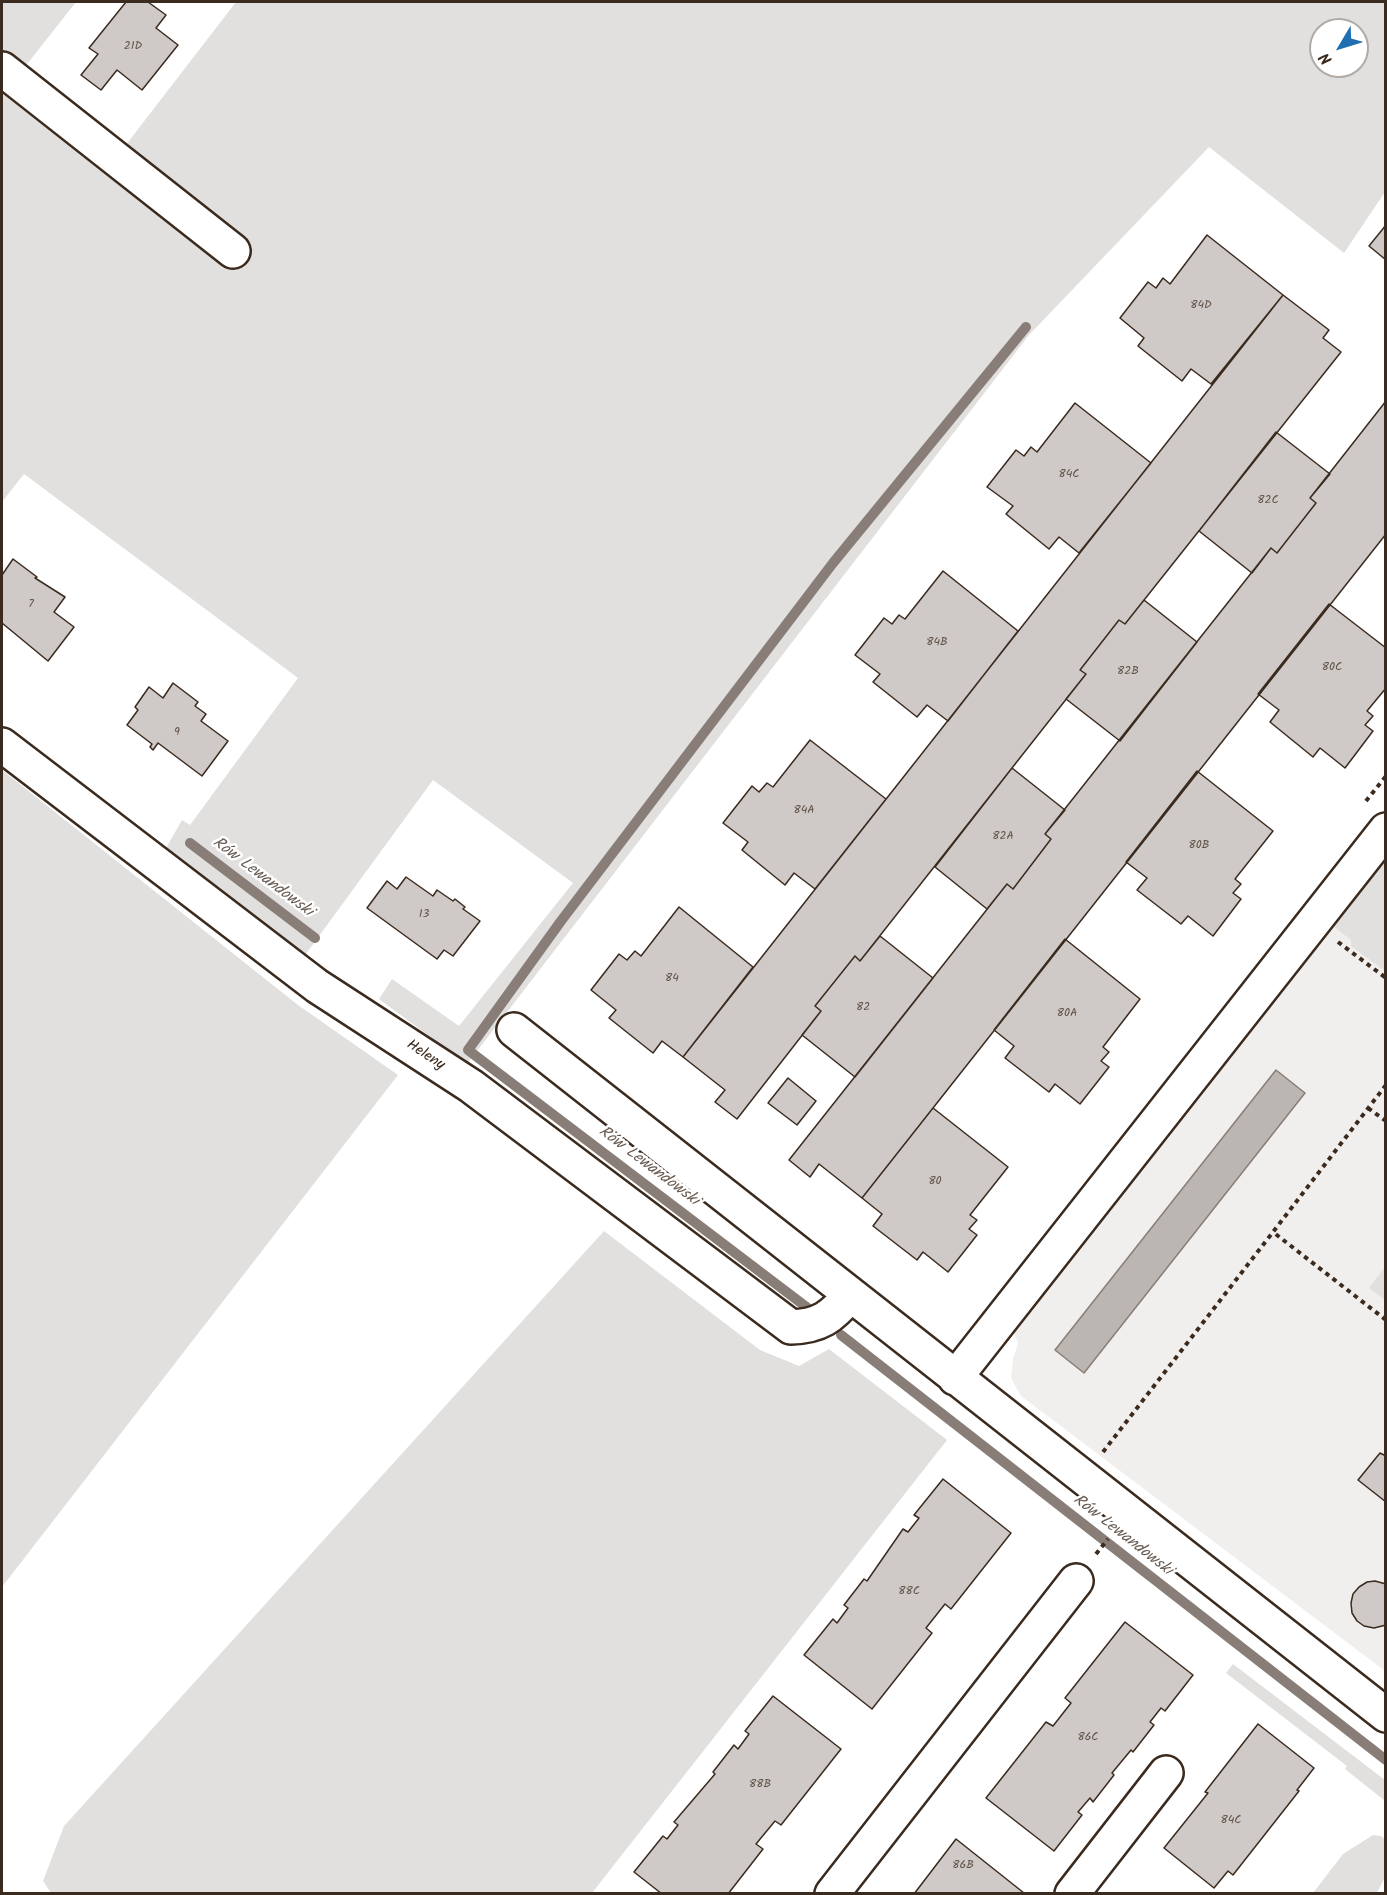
<!DOCTYPE html>
<html>
<head>
<meta charset="utf-8">
<style>
	body { margin:0 }
	#map { position:relative; width:1387px; height:1895px; overflow:hidden; background:#fff; font-family:Kalam,sans-serif }
	canvas { display:block }
	.frame { position:absolute; inset:0; border:3px solid #3b2a1e; pointer-events:none }
	.north { position:absolute; left:1309px; top:18px; width:60px; height:60px; box-sizing:border-box; background:#fff; border:2px solid #b1aaa5; border-radius:50%; rotate:232deg; font-size:16px; font-weight:700; line-height:24px; text-align:center; color:#3b2a1e }
	.north::after { content:''; display:block; margin:auto; width:21px; height:27px; background:#1f6fb2; clip-path:polygon(50% 0,100% 100%,50% 72%,0 100%) }
</style>
</head>
<body>
<div id="map">
<canvas width="1387" height="1895"></canvas>
<div class="frame"></div>
<div class="north">N</div>
</div>
<script>
const c = document.querySelector('canvas').getContext('2d');
c.lineJoin = 'round';
function fill(path, color) {
  c.fillStyle = color;
  c.fill(path, 'evenodd');
}
function strokePath(path, color, width, dash) {
  c.strokeStyle = color;
  c.lineWidth = width;
  c.lineCap = dash ? 'butt' : 'round';
  c.setLineDash(dash || []);
  c.stroke(path);
}
function write(font, color, halo, rows, align = 'center') {
  c.font = font + ' Kalam,sans-serif';
  c.lineWidth = 5;
  c.setLineDash([]);
  c.textBaseline = 'middle';
  c.strokeStyle = halo;
  c.fillStyle = color;
  for (const [text, x, y, turn = 0] of rows) {
    c.save();
    c.translate(x, y);
    c.rotate((+turn || 0) * Math.PI / 180);
    c.textAlign = isNaN(turn) ? turn : align;
    if (halo) c.strokeText(text, 0, 0);
    c.fillText(text, 0, 0);
    c.restore();
  }
}
fill(new Path2D(`
	M1385 856V1671L1021 1396 1011 1378 1013 1359 1018 1343 1013 1330Z`), '#f1efee');
fill(new Path2D(`
	M2 2H76L24 68 2 50Z
	M236 2H1385V192L1344 253 1209 147 1029 335 467 1064 379 999 392 979 459 1026 573 883 433 780 303 958 167 854 166 848 182 820 190 825 298 678 24 474 2 502V89L230 268 250 245 125 146ZM1321 30H1357V66H1321Z
	M2 770 298 1005 398 1075 2 1587Z
	M1385 856V971L1351 946V940L1332 925Z
	M604 1231 760 1350 799 1366 829 1349 947 1440 592 1893H51L43 1881 64 1826Z
	M1385 1267V1300L1369 1288Z
	M1233 1664 1385 1780V1801L1345 1769 1347 1766 1226 1673Z
	M1373 1835 1381 1836 1385 1839V1877L1377 1893H1313L1343 1854Z`), '#e2e0de');
const water = new Path2D(`
	M1276 1070 1305 1093 1084 1373 1055 1350Z`);
fill(water, '#bcb6b3');
strokePath(water, '#887e77', 1.5);
strokePath(new Path2D(`
	M190 843 315 938
	M809 1309 468 1050 561 921 833 563 1026 327
	M841 1335 1386 1760`), '#887e77', 10);
const building = new Path2D(`
	M126 2H148L166 15 156 28 178 45 142 90 117 70 101 90 81 75 98 54 89 48Z
	M1386 225V260L1369 246Z
	M1207 235 1283 295 1211 384 1191 369 1182 381 1138 346 1144 338 1120 318 1148 282 1156 288 1163 278 1170 284Z
	M1283 295 1329 330 1323 338 1341 352 1125 624 1119 620 1080 670 1086 674 860 961 855 956 815 1006 821 1011 737 1119 715 1102 725 1090 683 1057Z
	M1386 401V534L862 1198 819 1164 810 1177 789 1160 1007 884 1013 889 1051 839 1045 834 1271 548 1277 553 1316 503 1310 498Z
	M1075 403 1151 463 1079 553 1059 537 1049 549 1006 514 1013 506 987 487 1016 450 1024 456 1031 447 1037 452Z
	M1276 432 1330 474 1310 498 1316 503 1277 553 1271 548 1252 573 1199 531Z
	M13 559 37 577 35 578 65 597 54 612 74 627 48 661 2 623V575Z
	M943 571 1018 631 948 721 927 705 917 717 873 682 880 674 855 655 884 618 892 624 899 615 905 619Z
	M1144 600 1197 642 1120 741 1066 699 1086 674 1080 670 1119 620 1125 624Z
	M1329 604 1386 648V688L1367 711 1373 716 1365 725 1373 731 1345 768 1320 748 1313 757 1270 722 1279 710 1258 694Z
	M173 683 198 702 195 706 206 714 201 721 228 741 202 776 158 743 153 750 150 747 152 744 127 725 138 710 135 707 149 687 163 698Z
	M810 740 886 799 815 889 794 873 785 885 742 850 748 842 723 823 752 786 759 792 767 783 773 787Z
	M1012 768 1065 810 1045 834 1051 839 1013 889 1007 884 987 909 935 867Z
	M1197 771 1273 831 1235 879 1241 884 1233 893 1241 899 1213 936 1188 916 1181 924 1137 890 1147 878 1126 862Z
	M406 877 433 896 437 890 453 901 455 899 465 907 463 909 480 921 453 956 444 950 437 959 367 908 387 881 397 889Z
	M679 907 753 967 683 1057 662 1041 653 1053 609 1018 616 1010 591 990 619 954 627 960 635 951 641 956Z
	M880 936 933 978 855 1077 802 1035 821 1011 815 1006 855 956 860 961Z
	M1065 939 1140 999 1103 1047 1109 1052 1101 1061 1109 1067 1080 1104 1055 1084 1049 1092 1005 1058 1014 1046 994 1030Z
	M788 1078 816 1101 797 1125 768 1103Z
	M933 1108 1008 1167 970 1215 977 1220 969 1229 977 1235 948 1272 923 1252 917 1260 873 1226 882 1214 862 1198Z
	M1380 1453 1386 1456V1502L1358 1480Z
	M943 1479 1011 1533 951 1609 945 1604 926 1628 932 1633 872 1709 804 1655 833 1619 837 1623 848 1608 844 1605 864 1579 867 1581 903 1529 908 1532 919 1518 914 1515Z
	M1375 1581 1386 1584V1625L1374 1628 1364 1626 1357 1621 1352 1613 1351 1603 1353 1594 1359 1587 1367 1582Z
	M1125 1622 1193 1675 1165 1711 1161 1708 1150 1722 1154 1725 1133 1752 1131 1750 1112 1773 1114 1775 1093 1802 1090 1798 1078 1812 1082 1815 1054 1851 986 1798 1046 1722 1053 1726 1071 1703 1065 1698Z
	M773 1696 841 1749 781 1825 775 1821 756 1844 763 1849 728 1894H662L634 1872 663 1836 667 1839 678 1825 674 1822 715 1774 713 1772 734 1745 738 1749 749 1734 745 1731Z
	M1258 1724 1314 1768 1297 1790 1299 1791 1233 1875 1228 1871 1214 1888 1164 1848 1208 1793 1205 1792Z
	M956 1839 1024 1893V1894H914Z`);
fill(building, '#cfcac7');
strokePath(building, '#3b2a1e', 1.5);
const minor = new Path2D(`
	M2 69 233 251
	M2 745 317 986 471 1086 791 1327C820 1326 832 1317 850 1295
	M514 1030 1386 1715
	M955 1378 1386 830
	M832 1894 1076 1581
	M1072 1894 1166 1773`);
strokePath(minor, '#3b2a1e', 38);
strokePath(new Path2D(`
	M1366 801 1386 776
	M1338 942 1386 978
	M1386 1085 1273 1232 1386 1320
	M1368 1108 1386 1121
	M1103 1452 1273 1232
	M1096 1554 1108 1539`), '#3b2a1e', 4, [4.5, 4.5]);
strokePath(minor, '#fff', 33);
write('12px', '#605248', null, [
	["21D",133,47],
	["84D",1201,306],
	["84C",1069,475],
	["82C",1268,501],
	["7",31,605],
	["84B",937,643],
	["80C",1332,668],
	["82B",1128,672],
	["9",177,733],
	["84A",804,811],
	["82A",1003,837],
	["80B",1199,846],
	["13",424,915],
	["84",672,979],
	["82",863,1008],
	["80A",1067,1014],
	["80",935,1182],
	["88C",909,1592],
	["86C",1088,1738],
	["88B",760,1785],
	["84C",1231,1821],
	["86B",963,1866]
]);
write('15px', '#3b2a1e', '#fff', [
	["Heleny",425,1056,33]
]);
write('italic 16px', '#685b52', '#fff', [
	["Rów Lewandowski",262,878,37],
	["Rów Lewandowski",648,1167,37],
	["Rów Lewandowski",1122,1536,38]
]);
</script>
</body>
</html>
